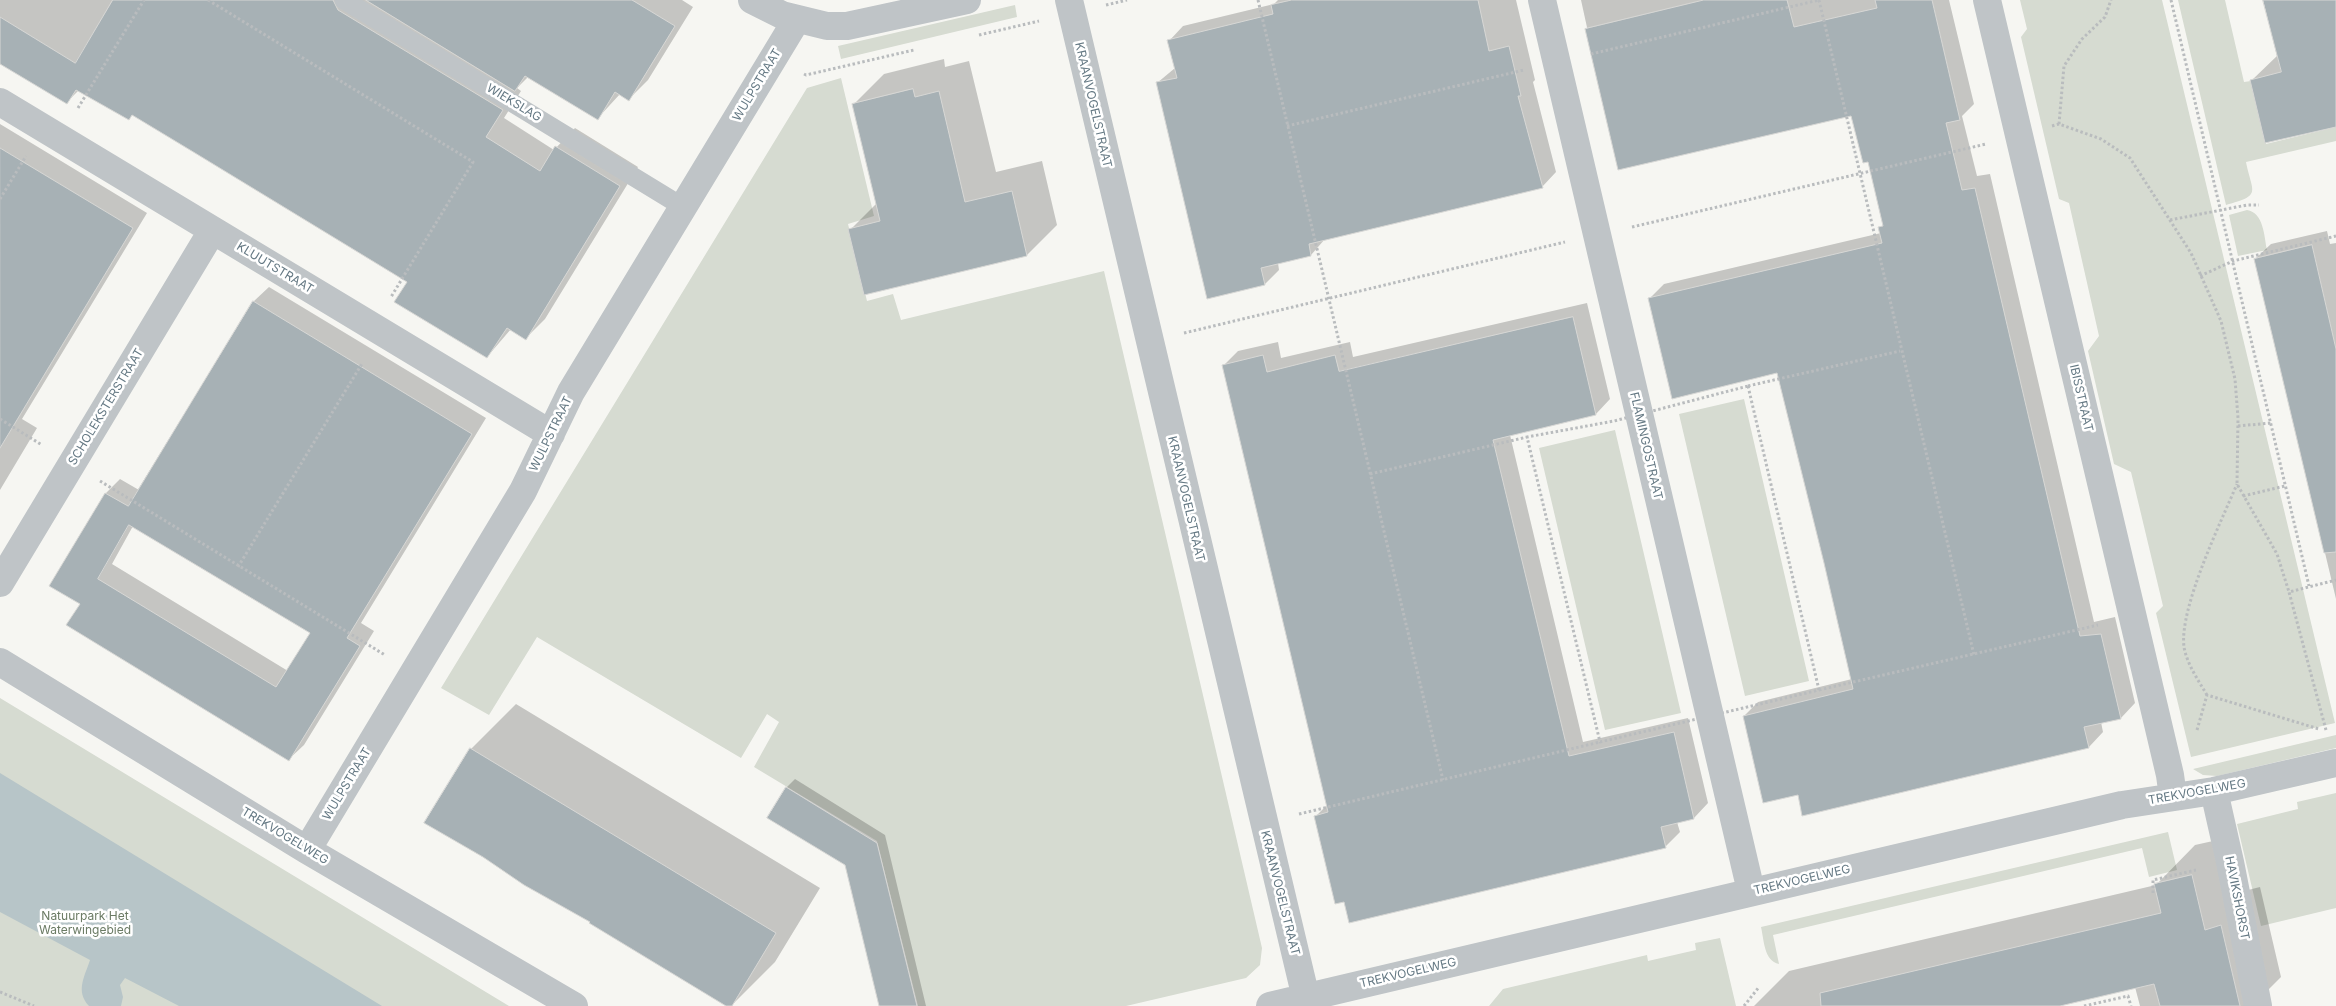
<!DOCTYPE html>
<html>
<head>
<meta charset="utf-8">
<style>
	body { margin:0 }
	canvas { display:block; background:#f6f6f2 }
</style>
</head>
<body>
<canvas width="2336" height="1006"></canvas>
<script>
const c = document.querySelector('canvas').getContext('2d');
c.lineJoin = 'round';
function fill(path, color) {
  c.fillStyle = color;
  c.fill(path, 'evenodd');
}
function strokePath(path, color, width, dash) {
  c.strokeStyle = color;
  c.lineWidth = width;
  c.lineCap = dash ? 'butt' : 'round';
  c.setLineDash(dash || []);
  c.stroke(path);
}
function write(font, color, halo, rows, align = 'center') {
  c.font = font + ' Inter,sans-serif';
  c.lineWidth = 5;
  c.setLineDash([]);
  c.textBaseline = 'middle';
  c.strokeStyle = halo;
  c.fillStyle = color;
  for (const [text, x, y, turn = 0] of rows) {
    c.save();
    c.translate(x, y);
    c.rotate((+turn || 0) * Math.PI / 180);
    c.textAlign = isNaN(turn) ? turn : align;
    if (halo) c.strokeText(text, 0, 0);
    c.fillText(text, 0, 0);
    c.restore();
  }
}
fill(new Path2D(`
	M2020 0H2162L2335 723 2191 757 2156 613 2163 606 2131 472 2114 464 2088 351 2099 336 2069 203 2059 199 2021 37 2027 29Z
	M2178 0H2225L2244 82 2251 81 2266 144 2336 127V141L2246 162C2252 193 2263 195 2226 205Z
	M1015 5 1017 17 841 59 838 46Z
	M841 78 874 216 848 224 867 301 893 294 901 320 1104 271 1262 948 1260 965 1246 978 1126 1006H918L877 841 754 767 779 722 767 714 741 758 537 637 489 715 441 688 807 88Z
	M2247 210C2264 213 2264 236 2267 250L2238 256 2229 215Z
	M1744 399 1809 681 1745 696 1679 414Z
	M1615 430 1681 713 1605 730 1539 448Z
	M0 698 509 1006H0Z
	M2336 735V748L2217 776 2203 775 2193 769Z
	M2336 793V908L2261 926 2237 824 2298 809 2297 802Z
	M2168 832 2177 870 2149 877 2142 848 1773 935 1779 964C1764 961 1764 940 1761 927Z
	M1720 938 1736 1006H1489L1503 989 1647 955 1648 961 1696 950 1695 943Z`), '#d6dbd1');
fill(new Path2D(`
	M0 773 382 1006H179L125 978 120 985 123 997 121 1006H89C75 991 85 976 90 960L0 912Z`), '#b7c5c8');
fill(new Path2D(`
	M0 0H682L693 7 648 80 629 99 620 94 598 118 529 76 517 88 521 91 504 118 554 150 575 128 638 167 545 319 526 338 511 329 487 357 408 281 132 114 79 90 67 102 0 62Z
	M1278 0H1516L1535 80 1533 82 1556 172 1542 187 1325 239 1311 255 1278 263 1279 270 1265 284 1157 83 1175 68 1169 41 1183 26 1274 4Z
	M1581 0H1949L1974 104 1962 116 1977 176 1990 174 2094 622 2115 617 2135 703 2121 718 2101 722 2103 732 2089 747 1799 794 1744 716 1758 702 1852 679 1778 372 1649 299 1664 284 1881 233 1880 228 1884 224 1869 160 1852 114 1618 169Z
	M2265 0H2336V125L2252 80 2278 55Z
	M944 59 945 67 969 61 996 172 1042 161 1057 225 1027 255 865 294 850 230 877 203 854 104 884 74Z
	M0 124 147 213 22 419 37 428 0 490Z
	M2327 231 2330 244 2336 243V599L2255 259 2271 244Z
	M269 287 486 418 361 623 374 631 304 745 289 759 81 604 51 585 106 493 120 479 139 490 254 301ZM133 526 312 633 288 671 112 564Z
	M1587 303 1610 399 1596 414 1510 435 1583 742 1688 718 1708 803 1694 818 1677 822 1680 832 1665 847 1344 900 1316 816 1327 805 1223 366 1238 351 1278 342 1281 358 1350 342 1353 357Z
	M516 704 820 888 775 962 731 1006 426 823 471 749Z
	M795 779 885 835 926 1006H880L846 864 769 818 787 787Z
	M2231 837 2244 891 2260 887 2281 977 2255 1003 2256 1006H2140L2135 987 2054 1006H1754L1789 971 2156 885 2195 845Z`), '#0003');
const building = new Path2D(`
	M113 0H333L338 10 503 110 486 137 540 171 555 146 620 186 526 340 507 328 487 358 394 302 407 282 195 153 132 115 129 120 76 90 67 104 0 64V17L75 63Z
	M366 0H632L675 26 629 101 615 92 598 120 525 76 515 91Z
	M1292 0H1478L1489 51 1509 46 1521 96H1518L1543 188 1309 244 1311 256 1261 268 1265 285 1207 299 1156 82 1177 78 1167 40 1273 14 1271 5Z
	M1704 0H1787L1794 27 1877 8 1875 0H1932L1960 120 1946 123 1962 190 1975 188 2080 636 2101 634 2121 719 2084 727 2089 748 1802 816 1798 795 1763 803 1743 716 1853 689 1824 563 1777 373 1672 399 1648 298 1882 243 1878 227 1883 226 1868 162 1863 163 1851 116 1618 170 1585 29Z
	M2263 0H2336V127L2265 143 2250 80 2281 72Z
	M913 89 915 97 939 91 965 202 1012 191 1027 256 864 295 848 229 880 221 852 104Z
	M0 148 133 228 0 448Z
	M2312 245 2336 349V552L2324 553 2254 259Z
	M253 301 472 434 347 638 360 646 289 761 66 625 80 604 49 586 105 493 128 506ZM129 525 310 633 276 687 98 579Z
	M1573 317 1596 415 1493 440 1569 756 1674 732 1694 819 1661 827 1666 848 1349 923 1344 902 1335 904 1314 816 1328 812 1222 365 1263 355 1267 372 1335 355 1339 371Z
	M470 748 776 933 732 1006H726L589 923 590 922 524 885 483 857 424 823Z
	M786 787 877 843 917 1006H879L845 865 767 818Z
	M2192 875 2205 930 2221 925 2240 1006H2160L2154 984 2060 1006H1821L1820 993 2161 913 2154 884Z`);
fill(building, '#a7b1b5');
strokePath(building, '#d7d7d5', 1);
strokePath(new Path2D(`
	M208 0 473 162 391 297
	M1258 0 1443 780
	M1819 0 1974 655
	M2171 0 2309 586
	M1106 5 1127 0
	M979 35 1039 21
	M1591 54 1819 0
	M804 74 806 75 914 50
	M78 108 144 0
	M2059 124 2064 66 2082 39 2105 17 2111 0
	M1287 126 1524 70
	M2052 126 2059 124 2101 139 2130 158 2191 253 2221 321 2235 379 2238 418 2237 484 2277 554 2289 592
	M0 199 26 156
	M2170 220 2247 205H2259
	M1632 227 1986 144
	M2200 276 2233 261 2336 236
	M1184 333 1565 242
	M1748 386 1819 690 1600 742 1527 437 1614 421Z
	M1748 386 1900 351
	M0 419 42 445
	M2238 426 2271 423
	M1370 474 1527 437
	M100 481 385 655
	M2243 496 2285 486
	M238 567 363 362
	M1819 690 2098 625
	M2207 695C2198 680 2187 664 2184 647 2179 608 2221 522 2237 484
	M2197 730 2207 695 2319 729
	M2326 730 2289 592 2336 580
	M1299 814 1600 742
	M2153 893V880L2196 870
	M0 992 34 1006
	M1744 1006 1759 987
	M2084 1006 2128 996 2131 1006`), '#b9bcbe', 3, [2.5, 2.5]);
strokePath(new Path2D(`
	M344 0 683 207`), '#bfc4c7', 19);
strokePath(new Path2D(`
	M752 0 782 15 827 26H847L967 0
	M1069 0 1306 998
	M1542 0 1751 891
	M1987 0 2142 656 2170 775 2173 797
	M0 102 551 434
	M0 583 212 231
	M0 662 307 850 574 1006
	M2214 791 2230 862 2258 1006
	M307 850 523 491 571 392 797 19
	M1270 1006 2122 805 2214 791 2336 763`), '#bfc4c7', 28);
write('12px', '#657984', '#fff', [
	["WULPSTRAAT",757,85,-59],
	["WIEKSLAG",514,103,31],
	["KRAANVOGELSTRAAT",1093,105,77],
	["KLUUTSTRAAT",275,268,31],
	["IBISSTRAAT",2081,398,77],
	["SCHOLEKSTERSTRAAT",106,407,-59],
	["WULPSTRAAT",551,434,-64],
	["FLAMINGOSTRAAT",1646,446,77],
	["KRAANVOGELSTRAAT",1186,499,77],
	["WULPSTRAAT",347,784,-59],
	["TREKVOGELWEG",2197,792,-10],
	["TREKVOGELWEG",285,836,31],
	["TREKVOGELWEG",1802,880,-13],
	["KRAANVOGELSTRAAT",1280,893,76],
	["HAVIKSHORST",2237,898,79],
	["TREKVOGELWEG",1408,973,-13]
]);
write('12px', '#6b7b64', '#fff', [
	["Natuurpark Het",85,916],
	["Waterwingebied",85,930]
]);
</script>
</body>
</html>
